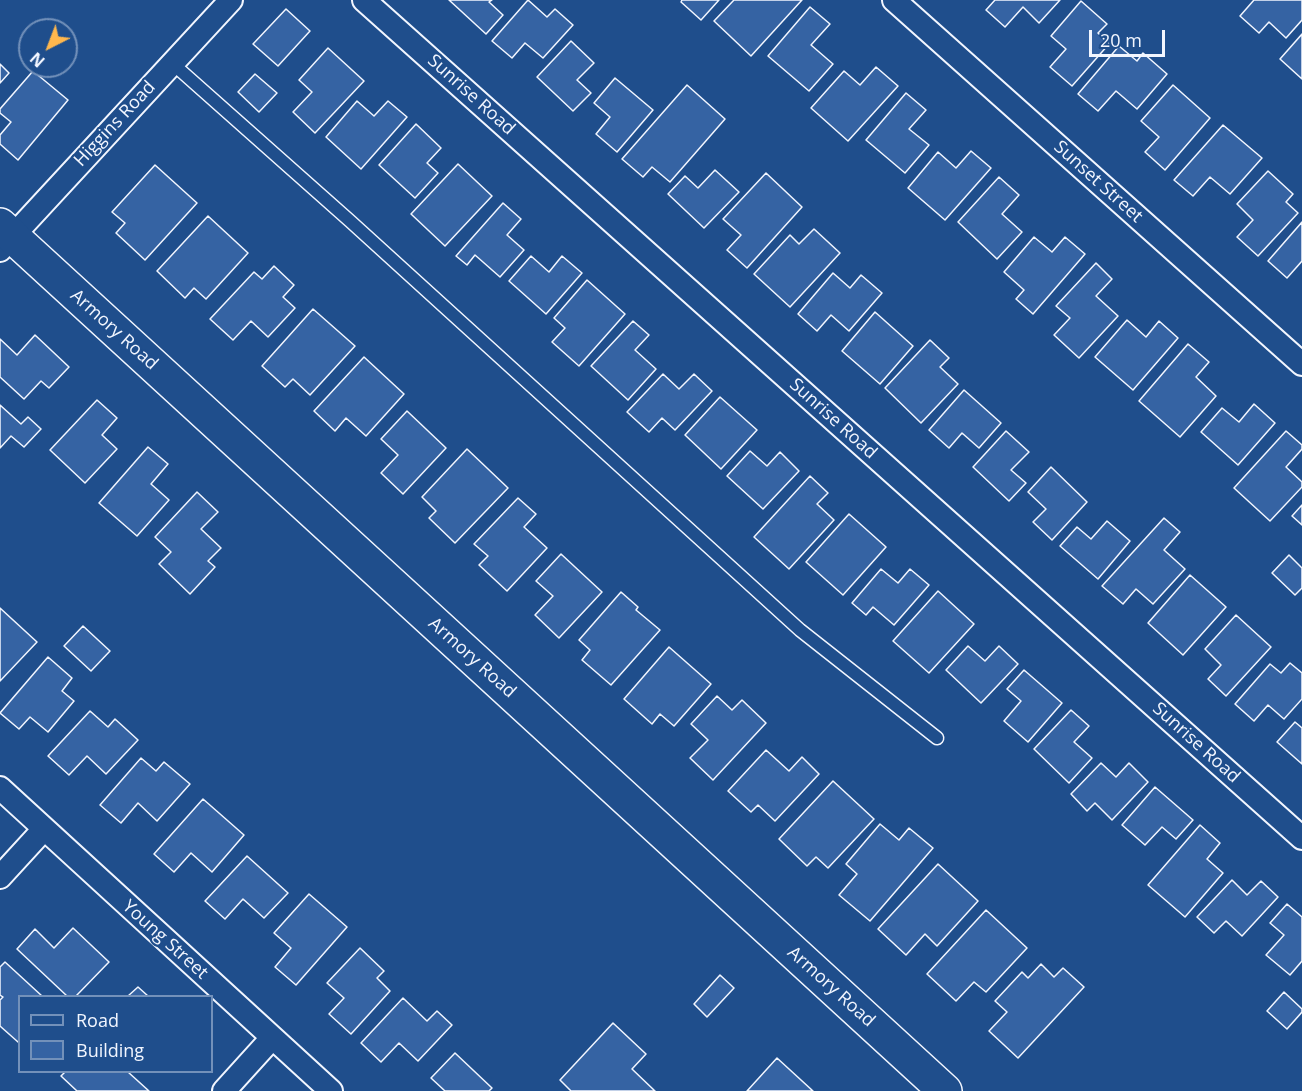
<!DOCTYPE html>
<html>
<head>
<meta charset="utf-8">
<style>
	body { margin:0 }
	#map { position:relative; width:1302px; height:1091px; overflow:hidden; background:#1f4e8c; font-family:"Open Sans",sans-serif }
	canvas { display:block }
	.legend { position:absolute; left:18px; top:995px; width:195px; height:78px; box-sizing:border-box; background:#1f4e8c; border:2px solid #7391ba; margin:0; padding:8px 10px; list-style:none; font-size:18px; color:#f2f6ff }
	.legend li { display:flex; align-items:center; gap:12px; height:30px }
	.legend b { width:30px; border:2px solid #7391ba }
	.north { position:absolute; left:18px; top:18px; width:60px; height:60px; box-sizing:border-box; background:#1f4e8c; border:2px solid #7391ba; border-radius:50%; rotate:222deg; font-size:16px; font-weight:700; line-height:24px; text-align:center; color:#f2f6ff }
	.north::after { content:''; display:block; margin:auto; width:21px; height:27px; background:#ffb74d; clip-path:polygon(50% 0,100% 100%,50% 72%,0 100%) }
	.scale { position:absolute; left:1089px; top:30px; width:76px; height:27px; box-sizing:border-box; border:3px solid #f2f6ff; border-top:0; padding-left:8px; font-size:18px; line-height:21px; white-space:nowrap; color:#f2f6ff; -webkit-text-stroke:4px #1f4e8c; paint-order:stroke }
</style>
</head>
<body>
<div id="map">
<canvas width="1302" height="1091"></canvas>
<ul class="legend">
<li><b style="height:8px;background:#1f4e8c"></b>Road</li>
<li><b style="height:16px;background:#3563a3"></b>Building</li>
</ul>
<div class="north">N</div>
<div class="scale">20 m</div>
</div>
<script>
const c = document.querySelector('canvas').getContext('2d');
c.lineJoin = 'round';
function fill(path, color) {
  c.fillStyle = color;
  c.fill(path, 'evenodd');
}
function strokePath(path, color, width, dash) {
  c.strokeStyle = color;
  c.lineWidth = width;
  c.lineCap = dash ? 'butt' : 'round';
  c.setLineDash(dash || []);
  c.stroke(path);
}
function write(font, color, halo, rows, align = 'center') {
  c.font = font + ' "Open Sans",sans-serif';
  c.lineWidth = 4.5;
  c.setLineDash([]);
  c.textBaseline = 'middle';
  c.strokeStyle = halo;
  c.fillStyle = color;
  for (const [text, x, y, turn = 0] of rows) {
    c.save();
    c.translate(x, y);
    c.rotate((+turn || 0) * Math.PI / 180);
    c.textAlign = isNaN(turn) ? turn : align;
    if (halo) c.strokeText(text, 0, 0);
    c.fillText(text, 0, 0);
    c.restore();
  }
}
const building = new Path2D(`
	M449 0H492L489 2 503 15 486 34Z
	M528 0 547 17 555 9 573 25 543 58 525 43 512 58 492 41Z
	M682 0H719L701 20 681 2Z
	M734 0H802L751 56 714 21Z
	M995 0H1060L1039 23 1023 7 1005 27 986 10Z
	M1254 0H1302V20L1286 38 1269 22 1259 33 1240 16Z
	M1081 1 1107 24 1098 33 1109 44 1072 86 1050 67 1066 49 1051 36Z
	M810 7 830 24 811 45 833 64 809 91 768 56Z
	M286 9 310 31 278 66 253 44Z
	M1302 34V79L1280 59Z
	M571 41 594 63 577 80 591 93 573 111 537 77Z
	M1119 46 1137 61 1143 53 1167 74 1137 109 1116 91 1098 111 1078 94Z
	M328 48 364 81 315 133 293 112 312 92 299 80Z
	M0 64 9 73 0 83Z
	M876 67 898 86 848 141 811 108 844 71 860 85Z
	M33 71 68 100 18 160 0 144V135L11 122 0 113V109Z
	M255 74 277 93 259 112 238 92Z
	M615 78 653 110 617 152 596 134 610 117 594 103Z
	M687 85 725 119 670 182 652 167 643 177 622 159Z
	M1173 85 1210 118 1165 170 1145 152 1159 137 1141 121Z
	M906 93 926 110 909 129 929 145 905 173 866 140Z
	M357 101 374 116 388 101 407 117 361 169 326 137Z
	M416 124 441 148 427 163 438 173 415 198 379 165Z
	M1223 125 1262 158 1230 194 1210 177 1193 196 1174 180Z
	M971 151 991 168 945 220 908 188 938 152 956 168Z
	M458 164 492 196 445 246 411 214Z
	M155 165 197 203 145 260 116 233 125 223 112 212Z
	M715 170 739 192 704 228 668 194 685 176 698 188Z
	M1268 171 1293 194 1286 202 1298 213 1258 256 1237 237 1253 220 1237 204Z
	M766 173 802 207 747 268 727 250 741 235 723 219Z
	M999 177 1019 195 1002 214 1022 232 997 259 958 222Z
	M503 203 521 219 507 235 524 250 500 277 475 255 467 265 456 256Z
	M208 216 248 253 206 299 194 288 185 298 157 271Z
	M1302 222V261L1287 278 1268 261Z
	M814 229 840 253 790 307 754 274 790 235 799 244Z
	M1034 237 1052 252 1065 237 1085 254 1033 314 1016 299 1024 290 1004 272Z
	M531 256 549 272 562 256 582 273 546 314 509 281Z
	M1096 263 1112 279 1096 296 1118 316 1079 358 1054 335 1070 318 1056 306Z
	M274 266 294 285 283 297 295 308 268 337 251 321 233 340 210 319 254 272 262 279Z
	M833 273 850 288 861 275 882 293 849 331 831 315 817 331 798 314Z
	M587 280 625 314 579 366 552 342 565 328 554 318Z
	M313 309 355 346 310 395 293 379 285 387 262 366Z
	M875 312 913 346 880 384 842 351Z
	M1127 320 1146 337 1159 321 1178 338 1133 390 1095 357Z
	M633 321 649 335 635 350 656 369 628 400 591 366Z
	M35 335 69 367 49 388 41 381 24 399 0 377V339L17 355Z
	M930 340 949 358 940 367 958 384 921 423 885 388Z
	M1188 344 1209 362 1196 377 1216 396 1180 437 1139 401Z
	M364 357 404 394 366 436 346 418 335 431 314 411Z
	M663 374 679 389 694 374 712 391 675 430 662 418 649 432 627 412Z
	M964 390 1001 423 979 448 962 433 949 448 929 430Z
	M720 397 757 430 721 469 685 435Z
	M97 400 117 418 102 435 117 449 85 483 50 450Z
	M1254 404 1275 423 1238 465 1201 432 1222 408 1239 422Z
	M0 405 21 424 28 417 41 429 24 447 11 436 0 448Z
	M407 411 446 448 403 494 381 473 398 455 381 439Z
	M1006 431 1029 452 1011 470 1026 483 1009 501 973 467Z
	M1286 431 1302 445V449L1286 467 1302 482V487L1270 521 1234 488Z
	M148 447 168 464 151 484 169 500 137 536 99 503Z
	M467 449 508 488 455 543 429 518 436 511 422 497Z
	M750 451 767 466 780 452 799 471 763 509 727 476Z
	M1051 467 1087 502 1052 540 1033 522 1046 509 1028 492Z
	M810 476 828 493 817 504 834 520 789 569 754 537Z
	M197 492 218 512 201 529 221 548 208 561 215 567 190 594 159 564 171 552 155 537Z
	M518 498 536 514 524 527 547 548 507 591 479 565 488 556 474 544Z
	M1302 505V525L1292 516Z
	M849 514 886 547 843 595 806 562Z
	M1164 518 1180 532 1164 550 1185 569 1153 604 1136 589 1123 604 1102 586Z
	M1107 521 1130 541 1098 579 1060 546 1077 527 1091 539Z
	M561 554 602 592 559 638 535 615 553 596 536 581Z
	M1289 555 1302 568V588L1295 595 1272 573Z
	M881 569 898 583 910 569 929 585 894 625 873 607 866 615 852 603Z
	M1190 575 1226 607 1183 655 1148 623Z
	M938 591 974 624 929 673 893 641Z
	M621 592 638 607 636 610 660 630 611 685 582 660 590 650 579 640Z
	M0 608 37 642 0 681Z
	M1236 615 1271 647 1226 696 1208 679 1221 665 1205 649Z
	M83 626 110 651 91 671 64 646Z
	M968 646 985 661 999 646 1018 664 981 703 946 670Z
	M669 647 711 684 674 726 660 714 652 724 624 699Z
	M48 657 72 678 62 691 74 701 48 732 30 717 19 729 0 713Z
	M1290 663 1302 673V699L1284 719 1268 705 1254 721 1235 704 1270 664 1281 673Z
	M1024 670 1062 703 1028 742 1004 721 1021 701 1007 689Z
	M717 696 732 710 742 700 766 723 713 780 690 758 708 740 691 724Z
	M1071 710 1089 726 1074 742 1092 758 1069 783 1034 749Z
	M90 711 108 727 115 719 138 740 106 774 87 756 69 775 48 756Z
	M1295 722 1302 728V764L1277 742Z
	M766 750 789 771 802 757 819 774 775 821 758 805 751 812 728 791Z
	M141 758 156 771 164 762 190 784 157 821 138 803 121 823 100 805Z
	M1101 763 1116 777 1129 763 1148 782 1112 820 1095 803 1087 811 1071 794Z
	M833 781 874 819 828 868 816 857 807 866 779 839Z
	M1155 787 1193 820 1176 839 1162 827 1145 845 1122 825Z
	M203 799 244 835 212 872 191 853 174 872 154 854Z
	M880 824 899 840 909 828 933 848 870 921 839 895 857 874 846 864Z
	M1200 825 1220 843 1207 859 1223 873 1185 917 1148 885Z
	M247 856 288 893 264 918 243 899 225 919 205 901Z
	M938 864 978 901 937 946 925 934 906 955 878 929Z
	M1232 880 1247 895 1261 881 1278 897 1242 936 1226 921 1214 933 1197 917Z
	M309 894 347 927 296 985 275 967 291 948 274 933Z
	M1287 904 1302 917V961L1290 975 1266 955 1284 935 1270 923Z
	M986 910 1027 948 986 992 974 982 956 1001 927 974Z
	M73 928 109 962 76 996H67L17 949 35 929 54 948Z
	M360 948 384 971 377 978 390 991 351 1034 329 1014 344 998 327 983Z
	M5 962 42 996H20V1040L18 1042 0 1026V1000L3 997 0 995V967Z
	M1041 964 1054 977 1063 968 1084 987 1018 1058 989 1031 1007 1012 995 1001 1022 972 1028 978Z
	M720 975 734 988 707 1017 694 1004Z
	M138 987 148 996H128Z
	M1284 992 1302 1009V1012L1287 1029 1267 1011Z
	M403 998 427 1021 437 1011 452 1025 418 1061 399 1043 381 1062 361 1043Z
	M613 1023 646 1054 632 1069 655 1091H571L560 1080Z
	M455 1053 492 1088 489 1091H445L431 1078Z
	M777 1058 813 1091H747Z
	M65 1072H128L149 1091H77L61 1076Z`);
fill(building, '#3563a3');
strokePath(building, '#f2f6ff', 1.5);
const lane = new Path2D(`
	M172 63 350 221 800 630 937 738`);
const street = new Path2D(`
	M364 0 1302 838
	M894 0 1302 364
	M0 250 231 0
	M0 788 331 1091
	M0 877 44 829
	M224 1091 272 1038`);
const secondary = new Path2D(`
	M0 225 945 1091`);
strokePath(lane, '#f2f6ff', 15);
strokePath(street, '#f2f6ff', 26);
strokePath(secondary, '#f2f6ff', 36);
strokePath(lane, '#1f4e8c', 12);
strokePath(street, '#1f4e8c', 22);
strokePath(secondary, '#1f4e8c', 33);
write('18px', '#f2f6ff', '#1f4e8c', [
	["Sunrise Road",471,95,42],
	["Higgins Road",115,124,-47],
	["Sunset Street",1098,182,42],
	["Armory Road",114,330,42],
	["Sunrise Road",833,419,42],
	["Armory Road",472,658,42],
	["Sunrise Road",1196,743,42],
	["Young Street",165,940,42],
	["Armory Road",831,987,42]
]);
</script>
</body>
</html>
